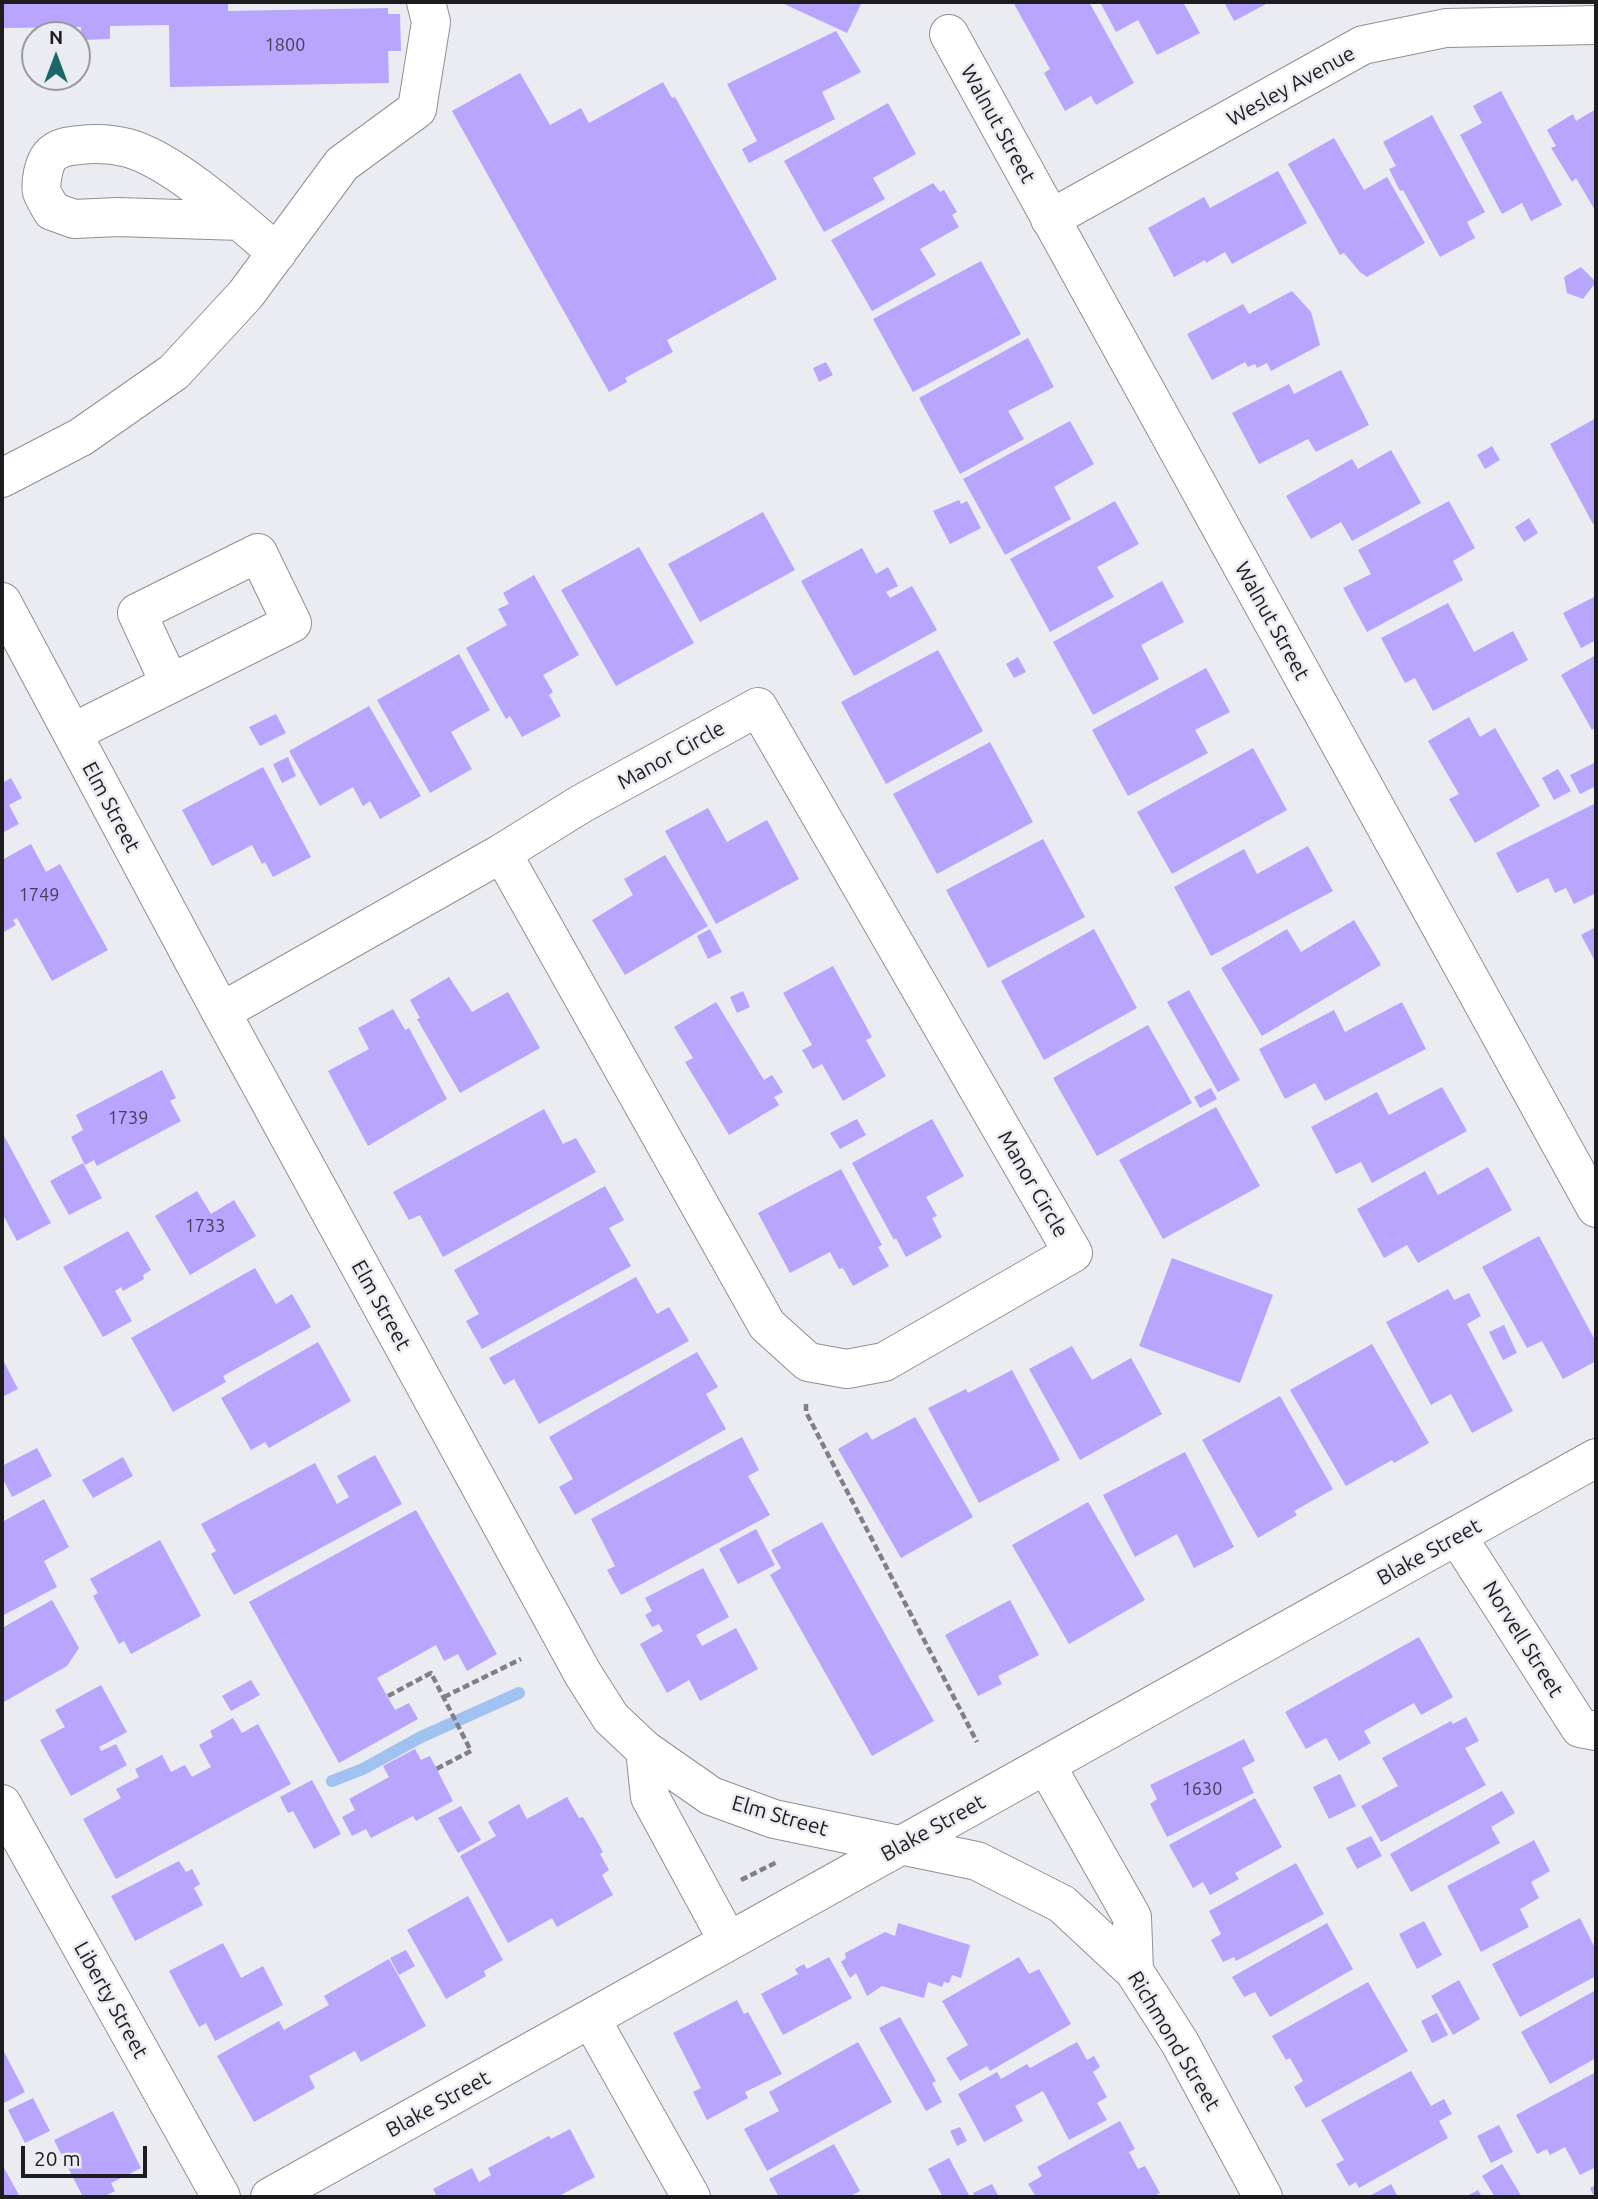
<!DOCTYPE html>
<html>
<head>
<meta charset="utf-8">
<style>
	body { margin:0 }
	#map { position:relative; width:1598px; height:2199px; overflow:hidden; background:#ebebf2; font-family:Ubuntu,sans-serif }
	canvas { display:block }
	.frame { position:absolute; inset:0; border:4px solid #1d1d1f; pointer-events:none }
	.north { position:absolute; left:21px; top:21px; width:70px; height:70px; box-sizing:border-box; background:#ebebf2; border:2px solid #99999e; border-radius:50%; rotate:0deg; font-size:19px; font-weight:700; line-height:28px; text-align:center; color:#1d1d1f }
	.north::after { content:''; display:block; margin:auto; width:24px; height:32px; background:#1b6866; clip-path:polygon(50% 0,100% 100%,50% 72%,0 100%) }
	.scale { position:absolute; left:21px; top:2146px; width:126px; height:32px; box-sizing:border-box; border:4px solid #1d1d1f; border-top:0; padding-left:9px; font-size:21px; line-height:24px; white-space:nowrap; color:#1d1d1f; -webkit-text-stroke:5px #ebebf2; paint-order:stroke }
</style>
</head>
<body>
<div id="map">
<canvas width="1598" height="2199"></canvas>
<div class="frame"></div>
<div class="north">N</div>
<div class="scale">20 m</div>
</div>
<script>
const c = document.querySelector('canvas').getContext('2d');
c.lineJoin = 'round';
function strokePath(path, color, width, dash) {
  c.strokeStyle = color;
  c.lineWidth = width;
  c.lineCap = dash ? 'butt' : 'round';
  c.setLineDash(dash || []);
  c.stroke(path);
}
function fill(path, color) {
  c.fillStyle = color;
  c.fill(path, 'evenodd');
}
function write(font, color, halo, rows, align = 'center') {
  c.font = font + ' Ubuntu,sans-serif';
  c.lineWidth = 5;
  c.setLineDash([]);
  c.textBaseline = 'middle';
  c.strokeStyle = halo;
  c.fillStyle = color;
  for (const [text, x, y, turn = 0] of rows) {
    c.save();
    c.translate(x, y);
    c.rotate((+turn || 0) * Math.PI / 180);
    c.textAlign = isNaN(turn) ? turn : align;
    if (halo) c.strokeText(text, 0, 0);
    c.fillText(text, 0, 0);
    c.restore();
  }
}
strokePath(new Path2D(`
	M332 1781 363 1769 421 1737 519 1693`), '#9fc2f0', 12);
fill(new Path2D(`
	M3 2H228V11L388 8V14H400L401 51H388L389 83 170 87 169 25 110 26V39L81 40V27L3 28Z
	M780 2H862L847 33Z
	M1013 2H1089L1134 83 1096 105 1091 96 1065 111 1044 73 1050 69Z
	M1100 2H1183L1200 33 1157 55 1138 20 1116 32Z
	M1224 2H1270L1234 21Z
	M836 31 861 72 822 92 835 119 749 163 742 149 757 141 727 84Z
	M520 73 550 125 581 108 589 123 663 82 672 98 675 97 777 279 667 340 673 352 625 378 627 382 609 392 452 111Z
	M1501 91 1562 205 1531 221 1522 203 1502 214 1460 135 1482 123 1473 106Z
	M888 103 916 154 873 178 885 199 824 232 784 161Z
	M1596 109V212L1576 178 1572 182 1551 148 1556 146 1547 130 1573 114 1576 121Z
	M1432 115 1485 212 1467 222 1475 238 1440 257 1403 190 1400 191 1389 169 1396 166 1383 142Z
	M1334 138 1364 190 1387 177 1425 243 1367 277 1360 272 1344 253 1340 255 1288 164Z
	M1278 171 1307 223 1232 264 1225 252 1206 263 1205 260 1174 277 1148 228 1204 197 1210 208Z
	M933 183 940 192 944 190 957 212 952 215 959 227 920 249 936 275 872 311 831 240Z
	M981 261 1021 334 913 392 873 319Z
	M1581 267 1596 282 1583 299 1567 293 1564 277Z
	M1292 291 1311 312 1320 345 1271 371 1267 363 1257 368 1255 364 1248 367 1245 362 1212 380 1187 334 1243 304 1249 314Z
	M1028 338 1054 387 1008 411 1024 439 960 474 919 398Z
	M826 362 833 375 819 382 813 368Z
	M1341 370 1369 425 1316 452 1308 439 1259 464 1232 413 1289 384 1294 394Z
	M1596 418V523L1593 524 1550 444Z
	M1070 421 1094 464 1054 487 1071 519 1005 555 963 479Z
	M1492 446 1500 460 1485 469 1477 455Z
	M1391 450 1421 503 1352 541 1341 522 1311 539 1286 496 1352 459 1358 469Z
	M959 500 961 504 967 501 981 528 950 544 933 511Z
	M1115 501 1139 544 1097 567 1114 597 1050 632 1010 559Z
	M1449 501 1475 548 1453 561 1463 580 1367 632 1343 588 1371 574 1358 550Z
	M763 512 795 570 700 622 668 564Z
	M1529 518 1538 533 1524 542 1515 527Z
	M639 547 694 643 616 686 561 590Z
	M862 548 876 574 888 567 898 586 886 592 890 598 912 586 937 630 854 676 801 581Z
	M534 575 579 655 543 675 553 692 549 695 561 716 522 737 510 716 506 719 466 648 507 625 498 609 509 604 503 593Z
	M1162 581 1184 622 1141 645 1159 679 1093 715 1053 642Z
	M1596 596V640L1581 648 1563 613Z
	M1448 603 1474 652 1513 631 1528 660 1433 711 1415 678 1405 683 1381 638Z
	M938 650 983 731 886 784 841 702Z
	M459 654 490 710 451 732 472 769 430 793 377 700Z
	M1596 655V727L1592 730 1561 675Z
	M1018 657 1026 672 1014 678 1006 664Z
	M1206 668 1230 712 1195 730 1208 753 1128 796 1092 730Z
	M369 706 421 796 380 819 370 801 363 806 353 787 320 806 289 751Z
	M276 714 286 733 260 746 249 727Z
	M1469 717 1480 737 1495 728 1540 806 1475 843 1449 799 1459 794 1428 741Z
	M990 742 1033 822 937 874 893 794Z
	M1253 748 1287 810 1172 874 1137 812Z
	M288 757 296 776 282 783 273 764Z
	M1596 762V786L1580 794 1570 775Z
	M263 767 311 857 273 877 265 862 262 864 252 845 212 866 182 810Z
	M1558 769 1571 791 1554 800 1542 778Z
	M11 778 22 798 9 805 19 824 2 833V783Z
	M1596 803V893L1574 904 1566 888 1555 893 1548 878 1517 893 1496 853Z
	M708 808 727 842 767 820 799 879 716 924 665 831Z
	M1043 839 1085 917 988 968 946 890Z
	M31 844 46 872 60 864 108 950 52 981 17 918 13 920 16 925 2 933V860Z
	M1308 846 1333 891 1211 956 1174 887 1244 849 1257 874Z
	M665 855 708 926 625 975 592 920 633 895 624 879Z
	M1354 920 1381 965 1262 1036 1221 968 1287 929 1301 952Z
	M1596 927V963L1581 935Z
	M710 929 722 952 708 959 697 936Z
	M1094 929 1137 1008 1044 1060 1001 981Z
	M833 966 872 1037 866 1040 886 1076 843 1101 822 1064 813 1069 802 1050 812 1045 783 993Z
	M449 977 472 1012 508 992 540 1048 460 1093 417 1019 420 1018 410 1000Z
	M1189 990 1240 1080 1218 1092 1167 1002Z
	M743 991 750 1007 737 1013 730 997Z
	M716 1002 764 1080 772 1075 783 1092 774 1097 779 1105 729 1135 685 1062 693 1058 674 1027Z
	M1402 1002 1426 1049 1325 1101 1315 1083 1285 1099 1259 1049 1334 1010 1345 1032Z
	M393 1009 405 1030 409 1028 447 1099 368 1146 328 1071 369 1049 358 1028Z
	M1148 1025 1192 1103 1097 1156 1053 1078Z
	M162 1070 176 1098 170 1101 181 1121 97 1166 94 1160 85 1165 71 1137 83 1130 76 1115Z
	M1442 1087 1467 1131 1372 1183 1361 1162 1336 1174 1311 1127 1377 1092 1389 1115Z
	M1211 1088 1217 1099 1200 1108 1194 1097Z
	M1216 1107 1260 1186 1163 1239 1119 1160Z
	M544 1109 563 1144 576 1138 596 1172 443 1257 420 1215 409 1220 393 1192Z
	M857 1119 866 1135 840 1149 830 1133Z
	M932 1119 964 1176 926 1197 937 1216 932 1218 942 1237 906 1257 896 1238 894 1240 852 1163Z
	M2 1132 51 1223 17 1241 2 1213Z
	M83 1163 102 1198 69 1215 50 1181Z
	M1488 1167 1512 1210 1418 1263 1407 1245 1384 1258 1357 1209 1425 1171 1438 1195Z
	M841 1169 882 1245 878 1247 889 1266 853 1286 843 1268 839 1269 830 1252 790 1273 758 1213Z
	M605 1186 624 1220 609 1228 631 1266 482 1349 466 1321 479 1314 454 1270Z
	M197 1191 211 1214 234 1200 256 1236 190 1275 155 1216Z
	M128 1231 151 1270 143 1275 144 1279 123 1291 121 1287 115 1291 132 1321 103 1337 63 1267Z
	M1539 1236 1596 1342V1361L1563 1379 1542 1341 1527 1348 1482 1267Z
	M1172 1258 1273 1295 1240 1383 1139 1346Z
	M255 1268 276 1304 292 1294 311 1327 223 1376 226 1382 173 1412 131 1338Z
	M636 1277 657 1314 669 1307 689 1341 539 1424 514 1379 504 1385 489 1358Z
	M1448 1289 1454 1300 1469 1293 1481 1316 1467 1324 1513 1411 1472 1433 1451 1394 1431 1405 1386 1322Z
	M1504 1325 1517 1353 1503 1360 1489 1332Z
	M318 1342 351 1401 269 1448 265 1442 251 1450 221 1398Z
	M1372 1344 1429 1443 1394 1463 1392 1460 1346 1486 1290 1390Z
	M1072 1346 1092 1380 1131 1358 1162 1414 1080 1460 1029 1369Z
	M697 1352 718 1387 706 1394 726 1429 575 1515 559 1487 573 1479 549 1437Z
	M2 1358 18 1389 2 1397Z
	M1012 1370 1060 1460 979 1503 928 1408 966 1389 968 1393Z
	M1280 1396 1333 1489 1294 1511 1297 1515 1258 1538 1202 1440Z
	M915 1417 973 1517 901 1558 838 1449 867 1432 872 1440Z
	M742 1437 759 1470 748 1476 770 1515 621 1595 607 1570 615 1566 591 1519Z
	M37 1448 52 1476 12 1497 2 1477V1466Z
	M1185 1452 1234 1547 1194 1568 1177 1534 1135 1557 1103 1495Z
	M375 1455 402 1504 234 1595 211 1554 216 1551 201 1524 315 1463 337 1504 349 1497 337 1476Z
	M123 1457 133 1476 93 1498 82 1480Z
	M44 1499 69 1547 44 1561 57 1587 2 1616V1522Z
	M1088 1502 1145 1600 1069 1644 1012 1545Z
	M416 1510 497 1654 467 1671 458 1654 444 1661 436 1645 377 1678 395 1710 409 1703 418 1719 339 1763 249 1602Z
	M822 1522 934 1721 872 1756 770 1575 781 1568 771 1550Z
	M756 1529 775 1565 738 1584 719 1549Z
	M160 1540 201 1616 131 1654 124 1641 119 1644 93 1596 98 1593 90 1579Z
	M703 1568 729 1617 696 1635 702 1646 736 1628 758 1669 700 1701 689 1680 667 1693 640 1644 663 1631 659 1624 652 1627 645 1615 652 1611 645 1598Z
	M52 1600 79 1648 67 1666 2 1703V1628Z
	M1010 1600 1039 1655 998 1676 1002 1684 978 1696 945 1635Z
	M1419 1637 1453 1697 1421 1715 1414 1703 1364 1731 1371 1743 1339 1761 1326 1738 1306 1749 1285 1712Z
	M251 1680 260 1695 231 1711 222 1696Z
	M101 1685 127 1732 99 1747 101 1751 116 1744 127 1765 71 1796 40 1740 65 1727 55 1710Z
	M1466 1717 1479 1741 1465 1748 1486 1785 1381 1842 1361 1806 1398 1786 1382 1758 1451 1721 1453 1724Z
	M233 1718 242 1733 258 1724 291 1784 116 1879 83 1819 121 1798 116 1789 139 1777 135 1769 162 1755 171 1772 185 1765 192 1777 211 1767 199 1745 213 1737 210 1731Z
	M1244 1739 1255 1761 1242 1768 1254 1793 1167 1837 1150 1804 1157 1799 1150 1785Z
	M415 1749 421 1760 430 1756 453 1801 416 1821 413 1816 371 1838 366 1829 352 1836 342 1817 355 1810 349 1799 389 1777 383 1766Z
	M1340 1774 1356 1806 1329 1819 1313 1787Z
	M312 1780 341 1834 314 1849 293 1811 288 1813 280 1797Z
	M1502 1791 1515 1813 1491 1827 1500 1843 1411 1892 1390 1854Z
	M567 1797 579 1818 583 1817 603 1852 600 1854 609 1870 602 1875 613 1895 557 1927 552 1918 508 1943 460 1856 496 1836 488 1822 519 1804 527 1819Z
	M1255 1798 1282 1847 1235 1873 1239 1879 1210 1895 1203 1882 1193 1888 1169 1845Z
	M461 1806 481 1840 458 1853 438 1818Z
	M1371 1836 1382 1856 1357 1869 1346 1848Z
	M1534 1840 1550 1871 1531 1882 1539 1898 1520 1909 1529 1927 1481 1952 1447 1886Z
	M179 1861 186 1872 192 1869 200 1884 194 1888 203 1905 135 1941 111 1896Z
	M1296 1863 1324 1914 1236 1961 1234 1957 1223 1962 1211 1940 1221 1934 1209 1911Z
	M468 1896 503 1960 484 1971 486 1976 446 1999 407 1930Z
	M1580 1918 1596 1950V1976L1520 2017 1492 1964Z
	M1424 1921 1442 1955 1417 1969 1399 1934Z
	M898 1923 970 1945 961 1978 952 1975 949 1983 944 1982 942 1987 928 1982 924 1998 882 1986 867 1996 856 1973 850 1978 841 1962 846 1958 845 1953 885 1932 895 1936Z
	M1327 1923 1353 1969 1270 2017 1255 1992 1244 1997 1232 1977Z
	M223 1943 241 1978 263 1966 283 2005 215 2041 206 2023 199 2027 169 1971Z
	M406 1950 415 1966 399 1975 390 1958Z
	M829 1957 852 1998 783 2035 761 1994 798 1974 795 1969 804 1964 807 1969Z
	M1019 1957 1029 1974 1039 1969 1071 2024 990 2071 987 2066 960 2081 946 2058 968 2045 942 2001Z
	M389 1959 426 2026 361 2062 355 2051 309 2076 315 2088 254 2122 217 2056 279 2021 284 2030 329 2005 324 1996Z
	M1459 1980 1480 2019 1453 2035 1431 1996Z
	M1368 1982 1408 2051 1306 2108 1294 2087 1303 2081 1290 2058 1286 2060 1272 2036Z
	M1596 1990V2058L1550 2084 1521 2032Z
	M737 2000 744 2014 748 2012 782 2074 745 2092 748 2098 707 2120 693 2092 701 2088 673 2033Z
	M1437 2013 1448 2035 1432 2043 1421 2021Z
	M900 2017 936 2081 932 2083 942 2102 926 2111 879 2028Z
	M858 2042 892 2102 767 2171 744 2129 779 2111 769 2092Z
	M1077 2042 1087 2060 1094 2056 1100 2067 1093 2072 1107 2097 1097 2103 1107 2120 1069 2140 1043 2091 1015 2106 1023 2121 984 2142 958 2094 997 2072 1001 2079 1027 2064 1030 2068Z
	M2 2048 25 2092 2 2104Z
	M1411 2071 1431 2106 1444 2099 1452 2114 1439 2121 1448 2138 1359 2188 1356 2182 1349 2186 1336 2164 1344 2160 1321 2120Z
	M1596 2072V2167L1580 2175 1565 2147 1550 2155 1547 2149 1537 2154 1516 2115Z
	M33 2098 50 2131 25 2143 8 2110Z
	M113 2111 141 2168 111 2183 115 2191 103 2197H83L54 2140Z
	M1120 2121 1135 2149 1129 2152 1138 2169 1145 2166 1160 2193 1152 2197H1036L1028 2184 1042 2176 1037 2167Z
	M1499 2125 1513 2152 1491 2163 1477 2136Z
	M960 2127 967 2141 957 2146 950 2131Z
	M570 2129 595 2177 557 2197H437L433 2189 472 2168 479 2182 491 2175 488 2168 549 2136 551 2139Z
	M834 2144 860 2191 849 2197H779L769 2179Z
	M949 2158 970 2197H943L928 2169Z
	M2 2164 20 2197H2Z
	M1502 2164 1522 2197H1495L1482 2176Z
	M992 2184 999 2197H975L973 2193Z
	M1391 2184 1398 2197H1368Z
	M1596 2185V2197H1594L1590 2188Z
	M1478 2190 1482 2197H1465Z`), '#b7a5fe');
const minor = new Path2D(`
	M949 34 1596 1208
	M1050 219 1363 45 1446 28 1596 25
	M240 221 118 217 74 219 52 211C49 205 44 198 42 192 40 182 44 163 50 156 58 147 69 146 80 145 95 143 113 144 128 148 173 160 241 222 277 253
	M2 478 81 437 174 372 246 294 342 164 417 109 431 22 426 2
	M2 602 221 1012 583 1674 611 1718 645 1750 711 1796 774 1819 977 1861 1062 1904 1134 1971 1180 2043 1263 2197
	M758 707 1073 1253 884 1362 847 1369 808 1362 767 1325 502 853 581 804Z
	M72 733 292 623 258 553 137 613 170 684
	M221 1012 502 853
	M1457 1536 1580 1728 1596 1731
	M645 1750 650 1797 728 1941
	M1046 1765 1132 1917 1134 1971
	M2 1804 221 2197
	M591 2019 691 2197
	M270 2197 1596 1458`);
strokePath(minor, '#8f8f96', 40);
strokePath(new Path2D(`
	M806 1404V1412L977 1742
	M388 1696 431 1673 471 1751 436 1769
	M444 1697 521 1659
	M741 1880 777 1862`), '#7f7f84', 4.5, [7, 3.5]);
strokePath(minor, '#fff', 38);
write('18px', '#443f57', null, [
	["1800",285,45],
	["1749",39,895],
	["1739",128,1118],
	["1733",205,1226],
	["1630",1202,1789]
]);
write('21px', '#1d1d1f', '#ebebf2', [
	["Wesley Avenue",1291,86,-29],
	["Walnut Street",998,124,61],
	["Walnut Street",1272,621,61],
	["Manor Circle",671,755,-29],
	["Elm Street",111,807,62],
	["Manor Circle",1033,1184,60],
	["Elm Street",381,1305,61],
	["Blake Street",1429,1552,-29],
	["Norvell Street",1523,1639,58],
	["Elm Street",780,1816,16],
	["Blake Street",933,1828,-29],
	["Liberty Street",111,2000,61],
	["Richmond Street",1174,2041,59],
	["Blake Street",438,2104,-29]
]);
</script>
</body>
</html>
